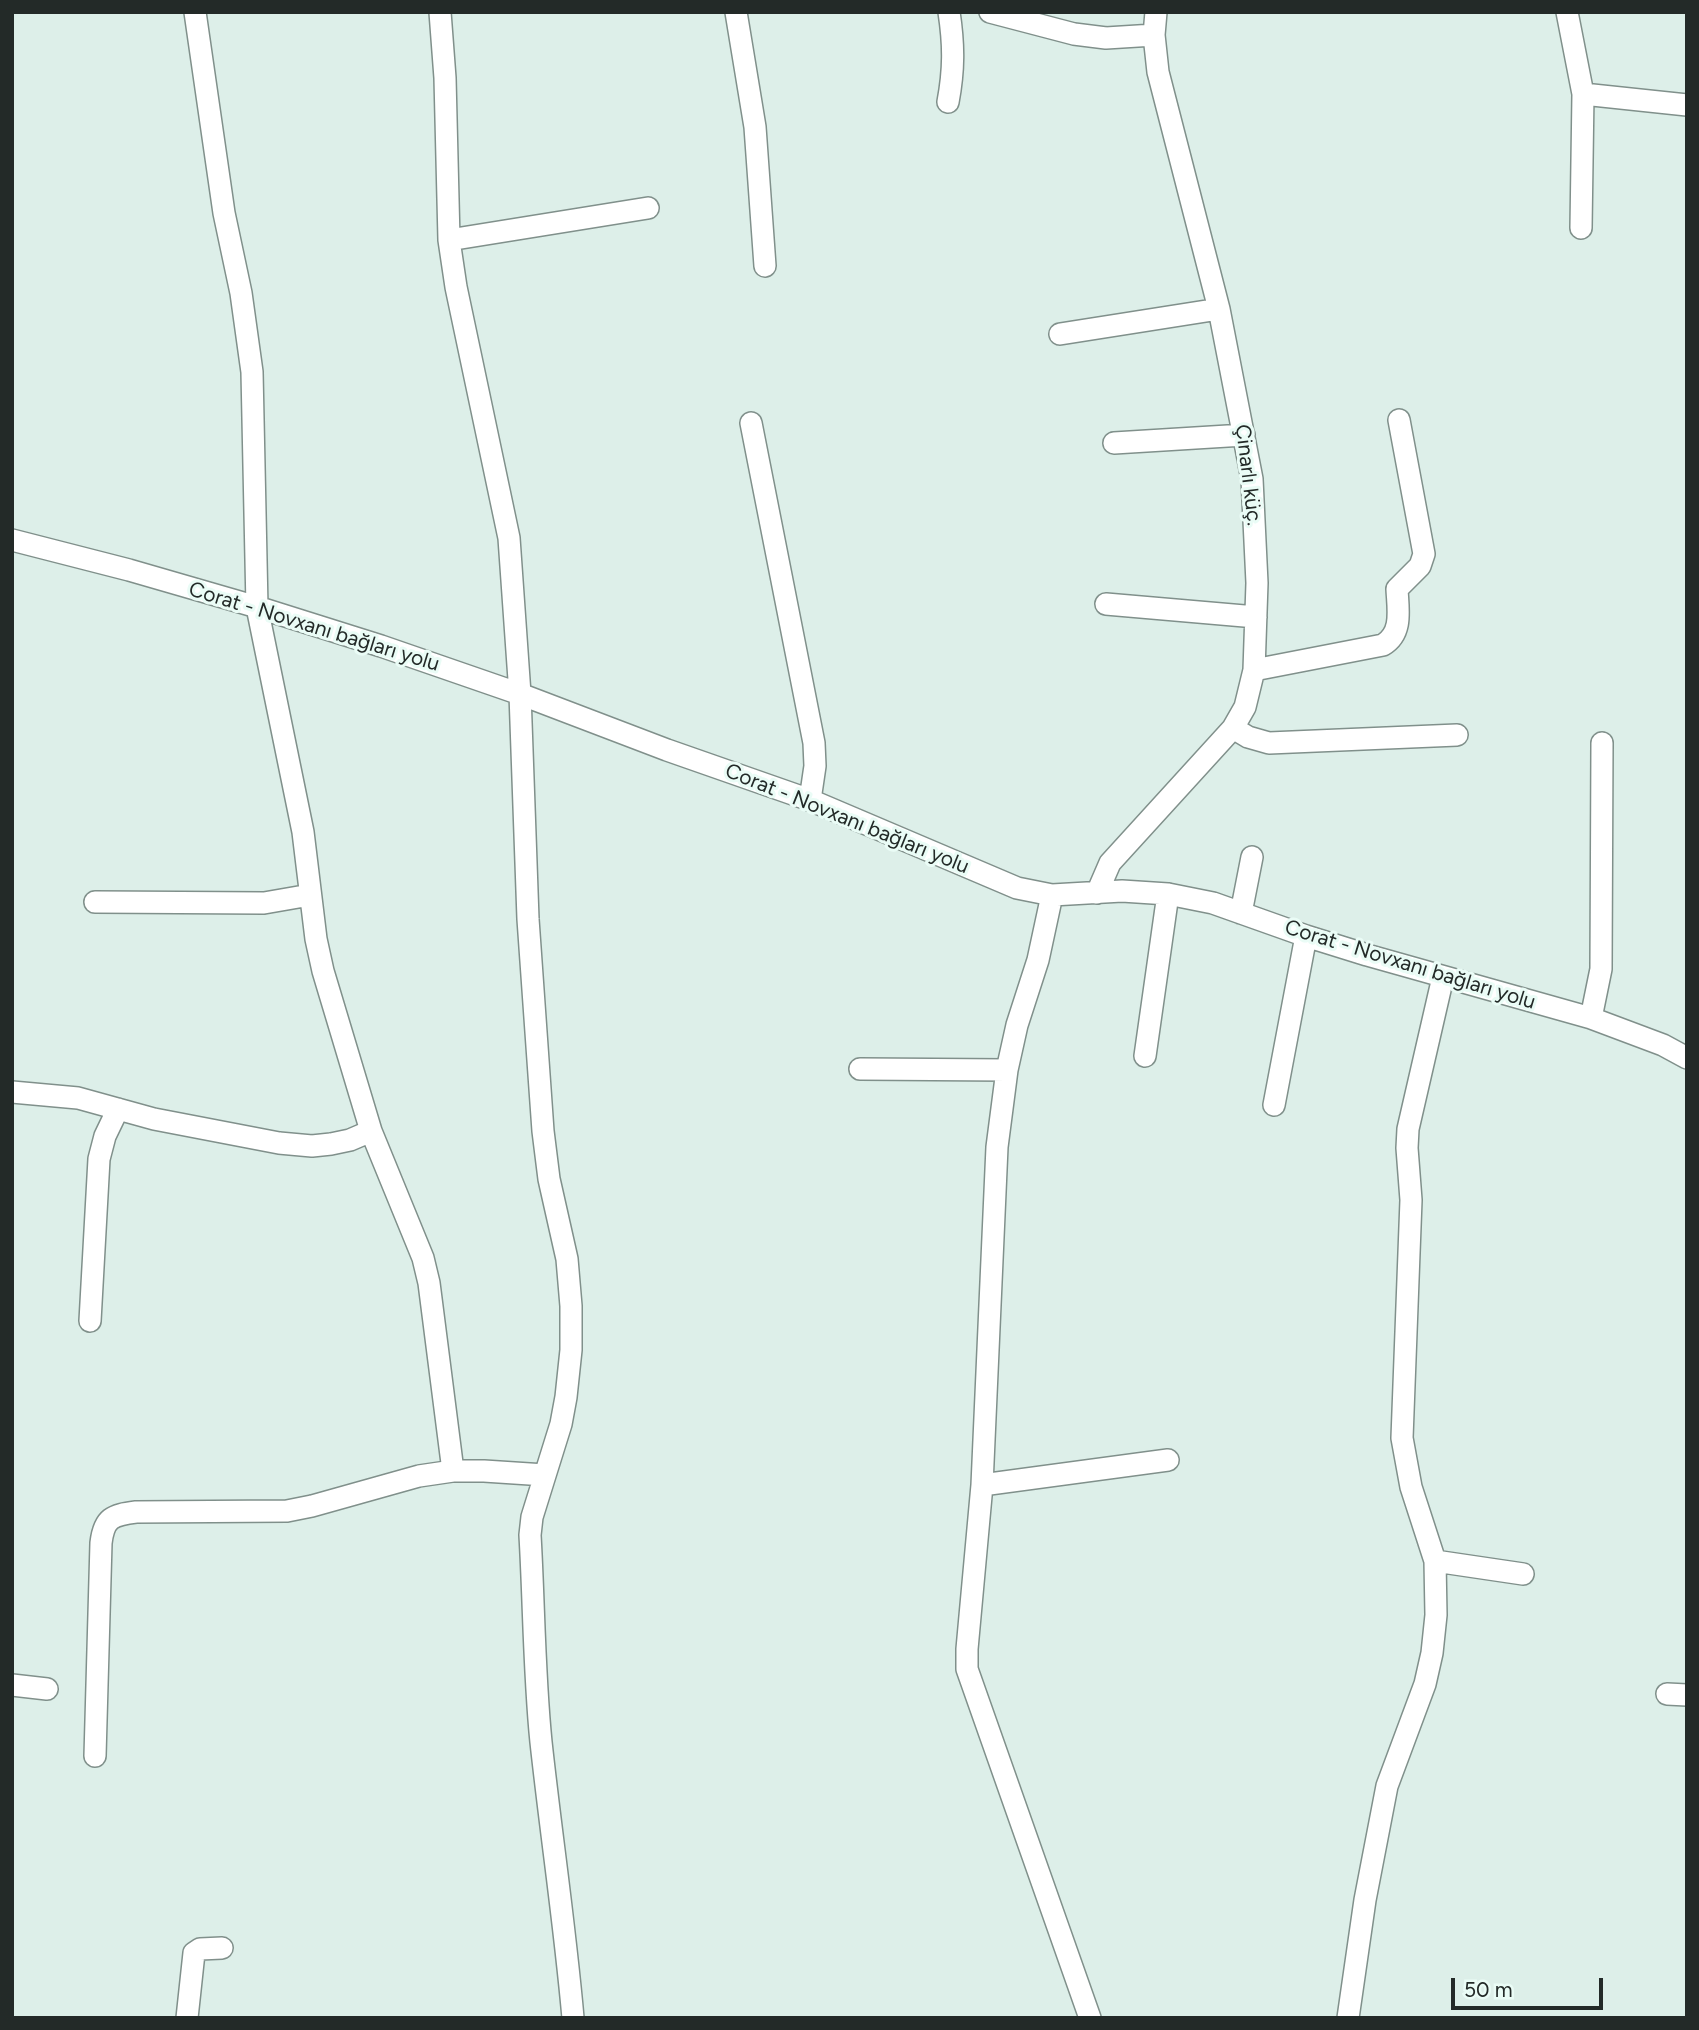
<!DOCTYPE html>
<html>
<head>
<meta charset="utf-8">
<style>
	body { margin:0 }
	#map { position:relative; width:1699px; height:2030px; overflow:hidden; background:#ddefe9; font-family:Figtree,sans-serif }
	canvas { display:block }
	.frame { position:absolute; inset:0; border:14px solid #232a28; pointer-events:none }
	.scale { position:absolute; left:1451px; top:1978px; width:152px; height:32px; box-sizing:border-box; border:4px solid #232a28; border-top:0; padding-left:9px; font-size:21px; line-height:24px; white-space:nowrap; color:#232a28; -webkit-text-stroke:5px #eafcf6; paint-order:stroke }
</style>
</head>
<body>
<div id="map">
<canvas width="1699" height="2030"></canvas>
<div class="frame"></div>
<div class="scale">50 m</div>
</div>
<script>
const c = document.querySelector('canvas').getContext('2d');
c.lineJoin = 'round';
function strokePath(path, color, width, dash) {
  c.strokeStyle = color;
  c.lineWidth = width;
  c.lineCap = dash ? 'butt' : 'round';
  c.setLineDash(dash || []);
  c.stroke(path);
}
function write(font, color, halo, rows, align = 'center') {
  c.font = font + ' Figtree,sans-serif';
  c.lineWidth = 6;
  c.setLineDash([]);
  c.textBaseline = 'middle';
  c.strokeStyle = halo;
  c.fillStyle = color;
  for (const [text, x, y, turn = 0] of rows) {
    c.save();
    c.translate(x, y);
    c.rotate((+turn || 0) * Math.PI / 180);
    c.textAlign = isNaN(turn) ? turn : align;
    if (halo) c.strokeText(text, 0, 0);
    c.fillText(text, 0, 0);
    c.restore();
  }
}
const minor = new Path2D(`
	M195 12 224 213 241 293 252 372 257 607 303 832 316 939 323 971 371 1131 423 1258 429 1283 453 1471
	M440 12 445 78 449 240 456 287 509 538 520 694 528 919 543 1131 549 1179 567 1259 571 1306V1350L566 1397 561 1424 532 1517 530 1535C534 1604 534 1673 541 1742 551 1834 565 1926 573 2018
	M736 12 755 127 765 266
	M990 12 1074 34 1106 38 1154 35
	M1567 12 1583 94 1581 228
	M1583 94 1687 105
	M948 102C954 70 954 45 949 12
	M449 240 648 208
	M1060 334 1219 309
	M751 423 814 743 815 766 810 800
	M1114 443 1244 435
	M12 540 129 570 257 607 381 646 520 694 667 750 810 800 1017 888 1052 895 1122 891 1168 894 1213 903 1306 936 1367 955 1591 1018 1663 1045 1687 1058
	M1106 604 1256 617
	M1254 670 1383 645C1403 633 1398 610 1397 589L1420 566 1424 554 1399 420
	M1233 728 1248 737 1269 743 1457 735
	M1097 893 1110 863 1233 728 1245 707 1254 670 1257 583 1252 479 1219 309 1158 72 1154 35 1156 12
	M1052 895 1038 960 1017 1025 1007 1070 997 1147 982 1485 967 1649V1669L1090 2018
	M95 902 264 903 310 895
	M1241 913 1252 857
	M1591 1018 1601 969 1602 743
	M1145 1056 1168 894
	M860 1069 1007 1070
	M12 1092 78 1098 154 1119 279 1143 312 1146 331 1144 350 1140 371 1131
	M1274 1105 1306 936
	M90 1321 99 1159 105 1136 118 1109
	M982 1485 1168 1460
	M1435 1561 1523 1574
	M12 1685 47 1689
	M1667 1694 1687 1695
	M95 1756 101 1543C104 1518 112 1515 136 1512L287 1511 312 1506 419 1476 453 1471H484L545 1475
	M187 2018 194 1953 200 1949 222 1948
	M1348 2018 1365 1900 1387 1786 1425 1684 1432 1653 1436 1615 1435 1561 1411 1487 1402 1438 1411 1200 1407 1148 1408 1129 1443 977`);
strokePath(minor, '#80908b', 24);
strokePath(minor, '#fff', 21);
write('21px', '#232a28', '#eafcf6', [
	["Çinarlı küç.",1248,475,83],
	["Corat - Novxanı bağları yolu",314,627,17],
	["Corat - Novxanı bağları yolu",847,819,22],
	["Corat - Novxanı bağları yolu",1410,965,17]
]);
</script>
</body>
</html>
